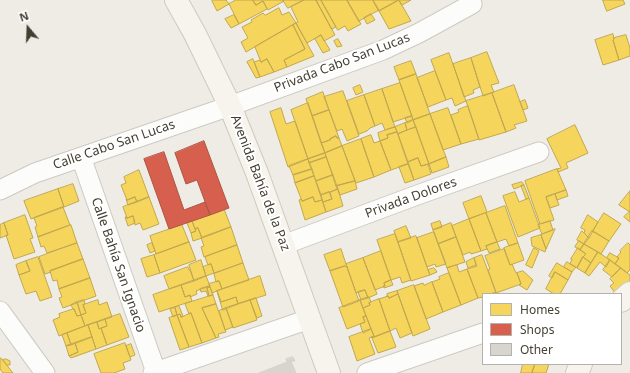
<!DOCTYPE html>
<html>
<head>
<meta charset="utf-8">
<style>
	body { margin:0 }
	#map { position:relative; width:630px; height:373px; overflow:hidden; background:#eeece5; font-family:"Noto Sans",sans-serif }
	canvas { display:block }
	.legend { position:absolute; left:482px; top:293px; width:140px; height:72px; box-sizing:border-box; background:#fff; border:1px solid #b4b2ad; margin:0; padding:5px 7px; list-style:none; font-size:12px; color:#443f32 }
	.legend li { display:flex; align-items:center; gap:8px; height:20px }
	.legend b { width:20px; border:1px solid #b4b2ad }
	.north { position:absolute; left:8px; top:8px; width:40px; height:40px; -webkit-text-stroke:3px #fff; paint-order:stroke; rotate:341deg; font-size:11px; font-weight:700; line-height:16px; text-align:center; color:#443f32 }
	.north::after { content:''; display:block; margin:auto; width:14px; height:18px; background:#443f32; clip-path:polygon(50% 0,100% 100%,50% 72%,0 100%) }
</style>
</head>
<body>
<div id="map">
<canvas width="630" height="373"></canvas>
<ul class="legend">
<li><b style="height:11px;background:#f6d55c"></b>Homes</li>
<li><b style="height:11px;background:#d6604d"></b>Shops</li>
<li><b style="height:11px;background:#d7d5ce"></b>Other</li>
</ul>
<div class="north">N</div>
</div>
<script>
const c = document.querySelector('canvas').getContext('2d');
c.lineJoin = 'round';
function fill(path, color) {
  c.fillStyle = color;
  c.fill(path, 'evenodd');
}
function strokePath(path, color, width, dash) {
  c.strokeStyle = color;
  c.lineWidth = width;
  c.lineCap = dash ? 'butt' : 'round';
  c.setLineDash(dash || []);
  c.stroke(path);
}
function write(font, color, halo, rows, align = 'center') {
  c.font = font + ' "Noto Sans",sans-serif';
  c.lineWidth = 4;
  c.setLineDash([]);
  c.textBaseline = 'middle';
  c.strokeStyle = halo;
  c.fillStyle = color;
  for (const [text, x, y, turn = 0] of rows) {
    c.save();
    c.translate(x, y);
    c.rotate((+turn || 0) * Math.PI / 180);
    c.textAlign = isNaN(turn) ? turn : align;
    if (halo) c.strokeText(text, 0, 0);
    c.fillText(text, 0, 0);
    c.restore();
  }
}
const homes = new Path2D(`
	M214 0H226L229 4 217 11 212 1Z
	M236 0H253L256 5 263 1 267 9 239 24 229 4Z
	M253 0H283L284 1 268 10 263 1 256 5Z
	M283 0H304L288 8Z
	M304 0H316L335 35 324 41 321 35 307 43 296 23 298 22 291 7Z
	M316 0H321L336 27 332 29Z
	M321 0H347L361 24 348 31 345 26 338 30Z
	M347 0H373L379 10 359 21Z
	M373 0H399L379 11Z
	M399 0 411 21 389 29 379 11Z
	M399 0H411L402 5Z
	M603 0H623L625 4 607 11Z
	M279 8 282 15 289 12 296 23 246 52 241 42 248 38 242 27 252 22 251 20 263 13 265 15Z
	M371 14 375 20 367 24 364 18Z
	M234 15 239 24 231 28 225 19Z
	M296 23 314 56 287 67 284 60 305 49 293 25Z
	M293 25 305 49 284 60 287 67 274 72 267 59 261 62 255 47Z
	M613 34 614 39 613 40 619 60 603 65 595 40Z
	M321 35 330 50 323 53 315 39Z
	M626 35 630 48V56L619 60 613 40 614 39V38Z
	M338 39 342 46 337 47 334 41Z
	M487 52 499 83 491 85 494 92 483 96 471 58Z
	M449 53 466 101 455 106 452 98 446 100 431 60Z
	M471 58 480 87 473 90 474 93 464 97 453 64Z
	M253 59 260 77 256 78 247 62Z
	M267 59 274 72 260 77 254 62 260 60 261 62Z
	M411 61 416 74 399 80 394 67Z
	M435 71 446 100 428 107 417 78Z
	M416 74 430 114 413 120 399 80Z
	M400 83 412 116 393 122 382 89Z
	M360 85 363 92 356 95 353 88Z
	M514 85 527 121 514 125 516 128 506 132 492 93Z
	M382 89 395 127 385 130 382 123 375 126 364 95Z
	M343 91 359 136 347 141 342 129 337 131 324 97Z
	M323 92 329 110 312 116 306 99Z
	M492 93 506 132 479 140 466 101Z
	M364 95 375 126 370 128 367 131 359 134 347 101Z
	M525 100 528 108 523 110 520 102Z
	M308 103 325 153 308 159 291 110Z
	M468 106 479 139 461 144 451 115 459 112 458 110Z
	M281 108 286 124 295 121 308 159 288 167 270 112Z
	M448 108 461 144 443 150 430 114Z
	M329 110 339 138H337L336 136 330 139V140L321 143 312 116Z
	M430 114 446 157 429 164 413 120Z
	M412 116 413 120 407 123 405 118Z
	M413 120 416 127 407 130 405 123Z
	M405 123 407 130 398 134 395 127Z
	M575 125 588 153 566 163 568 168 558 172 557 169 561 168 547 139Z
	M395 127 397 132 387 135 388 138 380 141 378 133Z
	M416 127 429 164 421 166 418 158 408 162 398 134Z
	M397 132 408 164 391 170 380 141 388 138 387 135Z
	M371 135 374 143 380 141 391 170 374 177 361 139Z
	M336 136 337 138H339L342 146 325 153 321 143 330 140V139Z
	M361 139 374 177 356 183 342 146Z
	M342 146 355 181 336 186 325 153Z
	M325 153 326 157 309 163 308 159Z
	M326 157 333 175 316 181 309 163Z
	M446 157 449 167 432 173 429 164Z
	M418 158 421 166 428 164 431 174 414 180 408 162Z
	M308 159 312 169 293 175 289 166Z
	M408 164 414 180 405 183 399 167Z
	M312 169 314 176 295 183 293 175Z
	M557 169 566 190 546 197 554 220 540 224 525 181Z
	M139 170 149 197 137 202 135 197 127 200 121 185 126 183 124 177Z
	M333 175 338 189 321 195 316 181Z
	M314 176 322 200 315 202 313 197 302 201 295 183Z
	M355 181 357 189 340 195 336 186Z
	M522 182 524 185 514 189 512 185Z
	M73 184 79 201 64 207 58 189Z
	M524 185 529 198 526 199 521 186Z
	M58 189 64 207 31 219 24 201Z
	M338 189 343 206 326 212 323 202 332 199 330 193Z
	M566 190 568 196 557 200 555 194Z
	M630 191V212L619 205Z
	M329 192 332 199 323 202 321 195Z
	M515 192 519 202 529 198 540 228 518 237 503 196Z
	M555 194 559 205 550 208 546 197Z
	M481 196 487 212 469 219 463 203Z
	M135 197 137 202 128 205 126 199 127 200Z
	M149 197 159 224 143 230 140 223 135 225 133 216 127 218 123 207Z
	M313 197 315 202 322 200 326 212 305 220 299 200 301 199 302 201Z
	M505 206 518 243 509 246 506 239 497 242 486 213Z
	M63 207 70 225 38 237 35 227 37 226 34 218Z
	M224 209 231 227 202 238 198 228 195 229 192 221Z
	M629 212H630V222L624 217Z
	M486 213 497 242 486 246 487 249 481 251 469 219Z
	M604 213 621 224 609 241 593 231Z
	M25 215 33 238 30 239 35 252 14 259 6 235H8L4 223Z
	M588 215 598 222 589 238 584 233 585 230 581 228Z
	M133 216 135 223 128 226 125 217H127V218Z
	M469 219 481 251 471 254 470 252 463 255 452 226Z
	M192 221 196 231 191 233 187 223Z
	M440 221 442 227 433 230 431 224Z
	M550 221 553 230 542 234 538 225Z
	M4 223 8 235 0 238V225Z
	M451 223 456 237 438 244 433 230Z
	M71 225 77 243 47 253 44 246 41 247 38 237Z
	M182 225 189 242 156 254 150 236Z
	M406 226 411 238 398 242 394 231Z
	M231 227 237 245 204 257 201 247 204 246 201 238Z
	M198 228 202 238 193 241 191 233 196 231 195 229Z
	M555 229 546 249 541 235Z
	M582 231 589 238 584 244 577 240Z
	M592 231 609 241 601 254 584 244Z
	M434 232 446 264 436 267 435 264 427 267 417 238Z
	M395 234 411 280 402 283 400 277 391 280 377 240Z
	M541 235 546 249 545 252 532 246 531 238Z
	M416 236 430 275 411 281 398 242Z
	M456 237 465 262 447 268 438 244Z
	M579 241 584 244 580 250 575 247Z
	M189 242 196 260 160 273 154 255Z
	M497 242 500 249 489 253 486 246Z
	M77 243 83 259 50 271 51 272 45 274 39 257Z
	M152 243 155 251 150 253 147 245Z
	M518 243 524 260 510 265 504 248Z
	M628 243 630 245V270L627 273 615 264 619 258 617 257 621 252 620 251Z
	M584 244 598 252 591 263 583 257 586 254 580 250Z
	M237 245 243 263 214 273 211 264 208 265 205 257Z
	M534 248 539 251 532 268 526 265Z
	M578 248 586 254 583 257 577 268 570 264 572 259H571Z
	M341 249 347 267H346L345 266 330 271 324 255Z
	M504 249 510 265 512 264 516 273H517L521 284 496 293 488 270 490 269 485 256Z
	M381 251 391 280 384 283 385 286 375 290 363 258Z
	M598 252 610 260 606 267 600 262 589 276 585 273Z
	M610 253 619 258 615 264 607 258Z
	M154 255 160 273 147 277 141 259Z
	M482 255 496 292 490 294H483V297L478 298 467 269 477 266 474 258Z
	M38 257 52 297 40 301 36 291 26 294 19 275 30 271 26 261Z
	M583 257 591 263 585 273 577 268Z
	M363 258 377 294 368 298 365 290 356 293 346 264Z
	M474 258 476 265 468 268 466 262Z
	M83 259 90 278 59 289 57 280 53 281 50 271Z
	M201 260 206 276 194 281 189 265Z
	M610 260 621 268 612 277 603 270Z
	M26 261 30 271 19 275 16 265Z
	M567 262 576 267 572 272 564 267Z
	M243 263 249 280 222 289 219 281 216 282 214 274Z
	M557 263 572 272 568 280 555 272 552 278 549 276Z
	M211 264 214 273 206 276 203 267Z
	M457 265 459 272 467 269 478 298 461 305 447 268Z
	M345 266 346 267H347L359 301 343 307 330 271Z
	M188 267 189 270H190L194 281 169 289 164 276Z
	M434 268 435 269 437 272 430 275 428 270Z
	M621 268 630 275V283L616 294 610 286 614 283 610 279Z
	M523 271 533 280 527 290 519 285 521 284 517 273Z
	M555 272 568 280 560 294H554L546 289Z
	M449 273 461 305 443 312 432 282 440 279 439 277Z
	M206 276 210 286 196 291 197 294 190 297V295L185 297 181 285Z
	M260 276 266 295 238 304 236 297 221 302 217 291Z
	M90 278 96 296 63 308 59 298 62 297 59 289Z
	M391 280 393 285 384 288 383 286H385L384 283Z
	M219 281 222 289 212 293 209 284Z
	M432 282 443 312 426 319 414 286 423 283 424 285Z
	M181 285 185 297 190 295 192 301 159 312 153 295Z
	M414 285 430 329 413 336 397 291Z
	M210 286V287L207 288 209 296H208L206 291 201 292 200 289Z
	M210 287 213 295 209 296 207 288Z
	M365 290 368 298 361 300 358 292Z
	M217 291 221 302 236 297 238 304 223 310Z
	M397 291 398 294 389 298 388 296H387V294Z
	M398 294 412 333 400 338 396 328 390 331 379 299 388 296 389 298Z
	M213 295 216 304 202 308 216 338 202 343 191 313 189 314 185 304Z
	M369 297 371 302 369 303 370 305 363 308 360 300Z
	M256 298 262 316 257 318 250 300Z
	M379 299 390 331 372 338 371 337 374 336 363 308 370 305 369 303Z
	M84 300 85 304 83 305 86 313 81 315 77 302Z
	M98 300 99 305 107 302 112 317 85 326 81 315 86 313 83 305Z
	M250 300 257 320 233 328 226 308Z
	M360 300 366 316 363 317 365 322 347 329 339 308Z
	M77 302 81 315 77 316 74 309H73L71 305Z
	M216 304 226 332 218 334 219 337 216 338 202 308Z
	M179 306 183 316 181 317 180 314 177 315 175 308Z
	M175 308 177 315 173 317 170 309Z
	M226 308 233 327 225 330 219 311Z
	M74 309 77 316 81 315 85 326 59 336 53 320 60 317 59 314Z
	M191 313 202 343 189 347 177 315 180 314 181 317Z
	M120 314 129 337 107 345 101 328 107 326 105 319Z
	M177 315 189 347 180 350 169 318Z
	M366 316 371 329 363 333 360 324 365 322 363 317Z
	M105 319 107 326 99 329 97 322Z
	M97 322 99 329 101 328 107 345 96 349 88 325Z
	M88 325 92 337 71 345 67 333Z
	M371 329 374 336 369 338 375 354 357 361 349 337Z
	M390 331 396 347 378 353 372 338Z
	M67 333 71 345 66 346 62 335Z
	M92 337 96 349 71 358 69 356 78 352 75 343Z
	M75 343 78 352 69 356 66 346Z
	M125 343 131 360 123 363 125 369 114 373H101L94 354Z
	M131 344 135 355 130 357 126 346Z
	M1 358 13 373H3L0 369V359Z
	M6 359 10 361V365H7L3 360Z
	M523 364H535L532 373H521Z
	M535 364H549L546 373H532Z`);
fill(homes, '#f6d55c');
strokePath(homes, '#c1a84f', 1);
const shops = new Path2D(`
	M204 141 229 208 210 215 197 180 186 184 175 153Z
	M164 152 184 210 205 202 210 215 169 229 144 159Z`);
fill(shops, '#d6604d');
strokePath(shops, '#aa5645', 1);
const building = new Path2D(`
	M293 357 295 361 287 362 286 359Z
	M291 361 296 373H259L287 362Z`);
fill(building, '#d7d5ce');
strokePath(building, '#d6d3cb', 1);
const street = new Path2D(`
	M81 157 156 372
	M0 190 35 173 230 106 383 50 419 33 472 4
	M283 245 420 194 539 152
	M0 311 45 373
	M153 373 309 319
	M367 373 483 333`);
const secondary = new Path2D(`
	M176 0 195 34 230 106 257 173 329 373
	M621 301 630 293
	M577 373 581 364`);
strokePath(street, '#cccac3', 21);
strokePath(secondary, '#cecabc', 24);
strokePath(street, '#fcfcfb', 19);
strokePath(secondary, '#f6f4ec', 22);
write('13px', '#443f32', '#fff', [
	["Privada Cabo San Lucas",342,63,-21],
	["Calle Cabo San Lucas",114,145,-19],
	["Avenida Bahía de la Paz",260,183,69],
	["Privada Dolores",411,198,-20],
	["Calle Bahía San Ignacio",118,265,71]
]);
</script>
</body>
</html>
